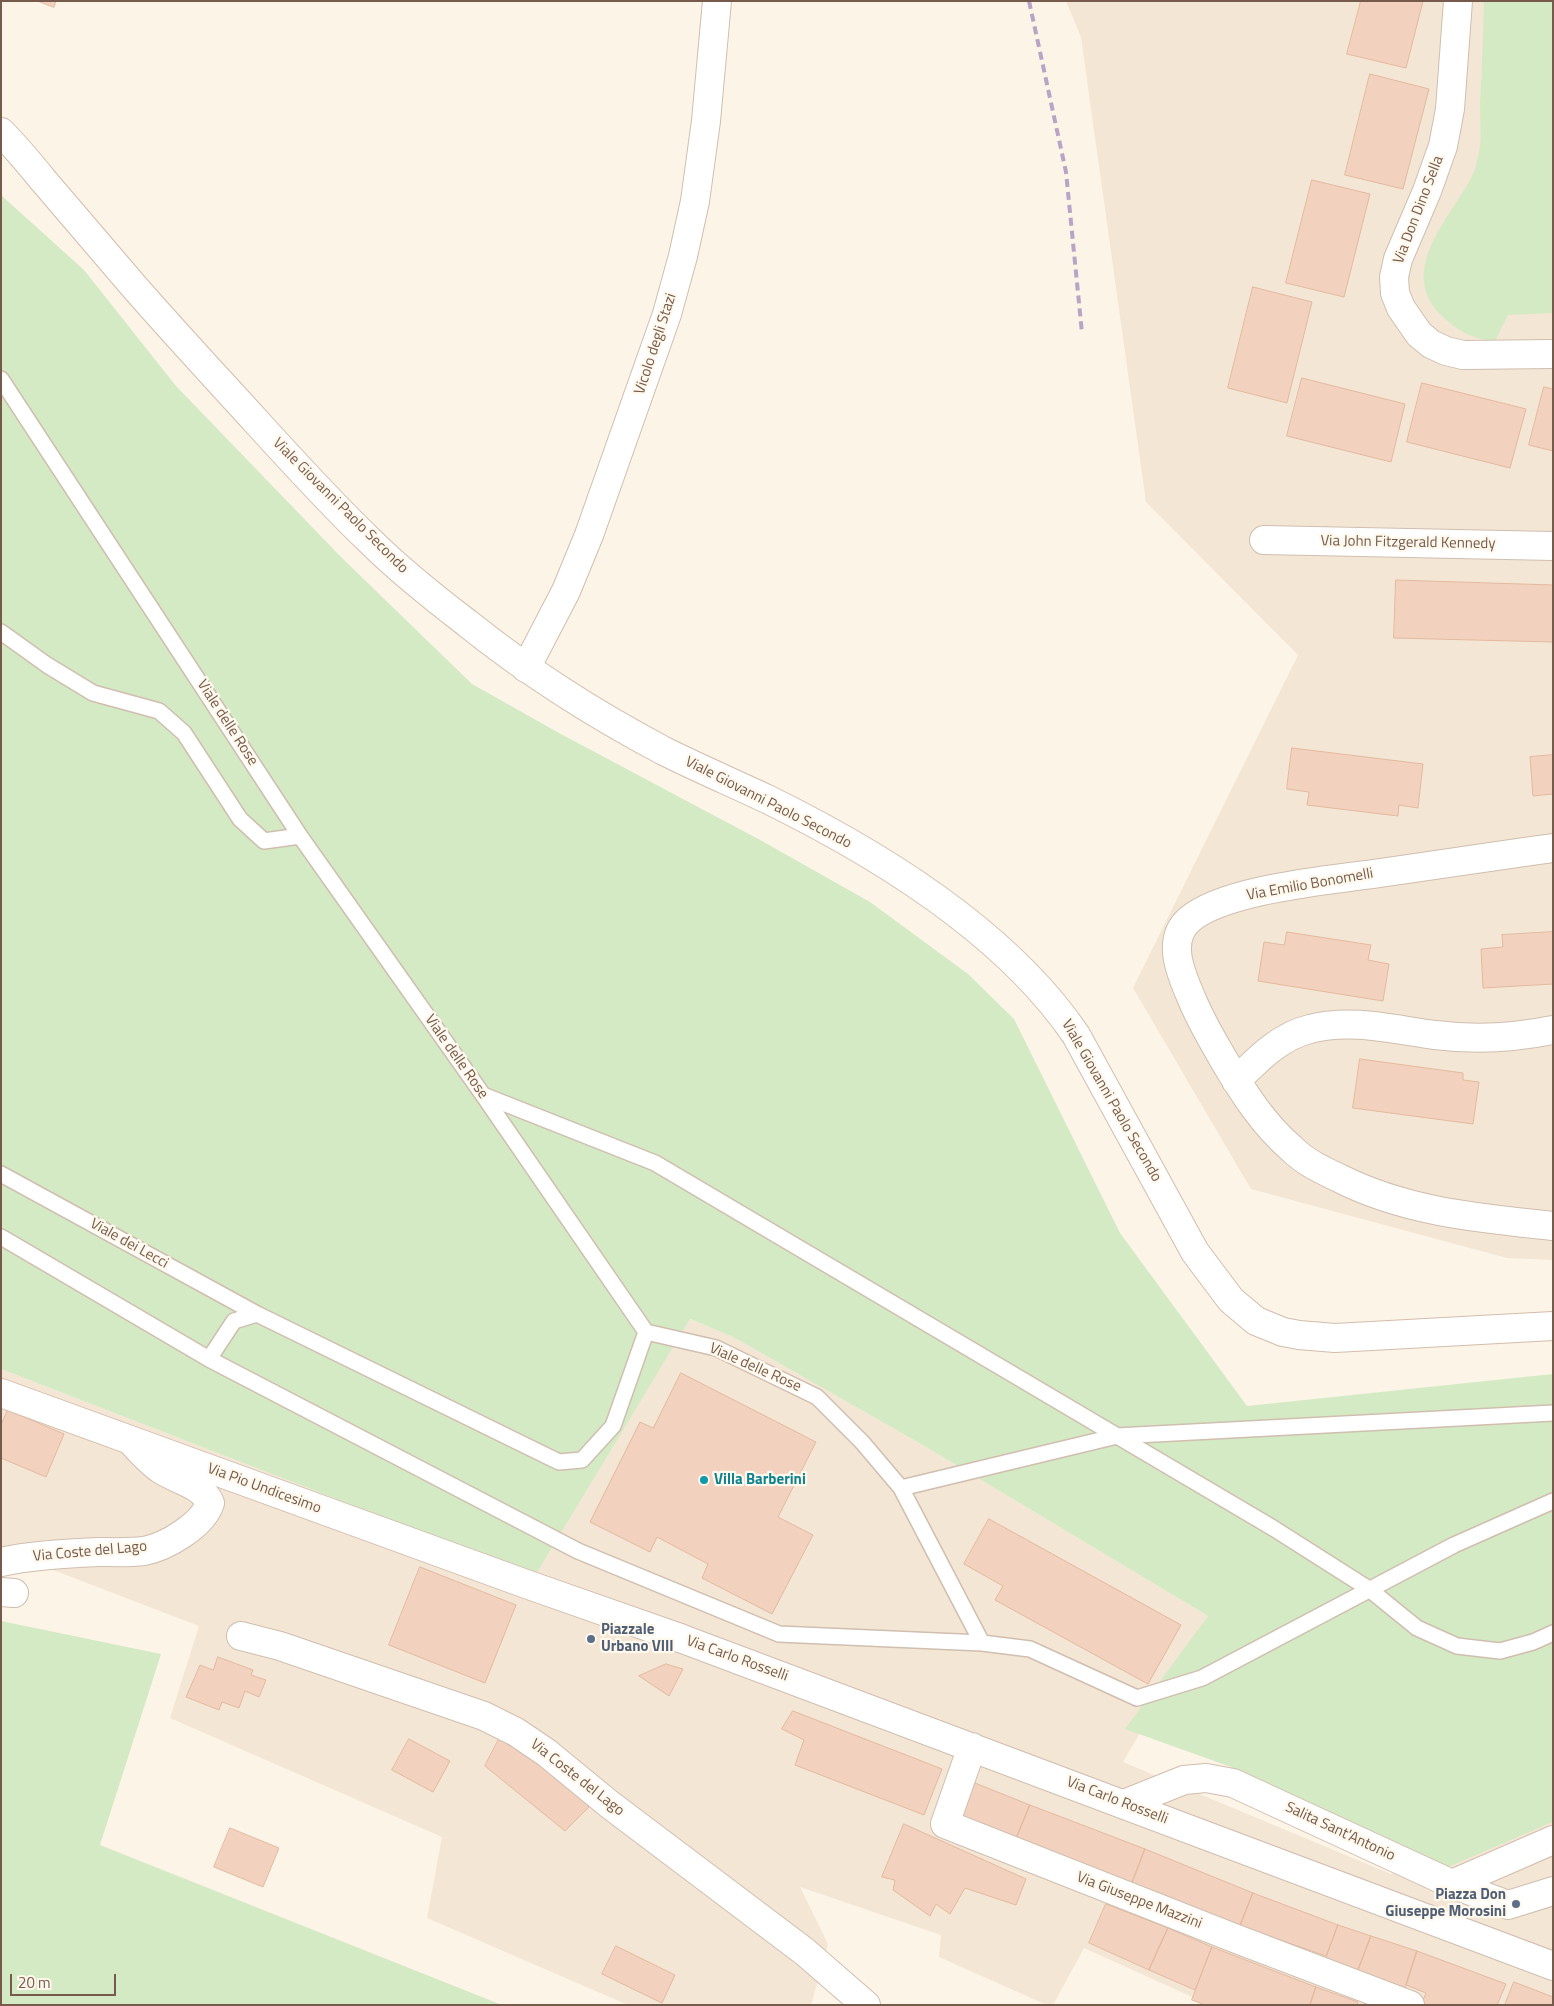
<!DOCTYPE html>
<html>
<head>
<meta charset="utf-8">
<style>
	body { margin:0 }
	#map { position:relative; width:1554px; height:2006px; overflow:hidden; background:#fcf4e6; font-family:"Titillium Web",sans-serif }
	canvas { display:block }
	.frame { position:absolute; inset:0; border:2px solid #765a4b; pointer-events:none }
	.scale { position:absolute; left:10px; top:1974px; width:106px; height:22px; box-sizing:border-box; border:2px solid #765a4b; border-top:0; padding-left:6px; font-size:15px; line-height:18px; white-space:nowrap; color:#765a4b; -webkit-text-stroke:4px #fff8ed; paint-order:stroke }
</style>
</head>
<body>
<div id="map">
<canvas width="1554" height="2006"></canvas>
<div class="frame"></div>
<div class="scale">20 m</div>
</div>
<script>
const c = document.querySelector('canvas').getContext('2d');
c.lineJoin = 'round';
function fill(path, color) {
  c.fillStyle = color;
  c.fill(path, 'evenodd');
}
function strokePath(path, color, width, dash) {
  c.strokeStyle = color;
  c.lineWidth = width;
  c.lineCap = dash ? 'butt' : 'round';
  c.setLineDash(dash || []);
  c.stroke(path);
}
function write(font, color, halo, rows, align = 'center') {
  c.font = font + ' "Titillium Web",sans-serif';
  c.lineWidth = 4.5;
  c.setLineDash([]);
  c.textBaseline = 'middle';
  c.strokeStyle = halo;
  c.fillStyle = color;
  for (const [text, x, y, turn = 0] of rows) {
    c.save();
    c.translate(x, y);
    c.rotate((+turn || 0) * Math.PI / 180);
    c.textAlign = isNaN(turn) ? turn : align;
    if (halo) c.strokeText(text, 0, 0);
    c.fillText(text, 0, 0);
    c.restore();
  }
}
fill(new Path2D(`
	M1066 1H1553V1260L1507 1258 1251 1189 1133 988 1298 655 1146 502 1081 37Z
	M689 1319 735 1338 926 1447 1208 1616 1123 1762 1391 1874 1441 1860 1553 1811V2005H1210L1084 1948 1053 2005H1047L939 1957 941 1935 800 1887 828 1944 811 2005H628L427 1918 442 1837 170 1718 199 1626 1 1550V1369L535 1576Z`), '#f4e6d5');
fill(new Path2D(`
	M1484 1H1553V313L1508 315 1495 341C1474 340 1457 331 1442 316 1396 271 1449 220 1471 178 1475 171 1477 161 1479 153 1482 137 1480 119 1480 104 1482 70 1483 35 1484 1Z
	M1 195 84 270 176 386 341 557 472 684 559 733 762 841 870 902 968 974 1014 1019 1120 1233 1247 1406 1553 1374V1822L1448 1867 1231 1767 1125 1729 1208 1616 926 1447 735 1338 690 1319 535 1576 1 1369Z
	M1 1621 161 1654 100 1845 502 2005H1Z`), '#d4eac5');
const building = new Path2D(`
	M38 1H56L54 7Z
	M1361 1H1423L1406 68 1347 54Z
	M1370 74 1429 89 1403 189 1345 175Z
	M1312 180 1370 194 1344 297 1286 283Z
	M1253 287 1312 302 1287 403 1228 388Z
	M1302 378 1405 404 1391 462 1287 436Z
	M1422 383 1526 409 1510 468 1407 442Z
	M1544 387 1553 389V451L1529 445Z
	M1396 580 1553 585V642L1394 638Z
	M1292 748 1423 764 1418 808 1399 805 1398 816 1307 805 1309 792 1287 789Z
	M1553 755V794L1533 796 1530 757Z
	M1287 932 1371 945 1368 960 1389 964 1383 1001 1258 981 1264 942 1284 945Z
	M1553 932V984L1483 988 1481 949 1503 947 1502 935Z
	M1360 1059 1463 1073V1080L1479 1082 1473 1124 1353 1108Z
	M681 1373 816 1442 778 1517 813 1535 772 1614 702 1578 708 1564 657 1537 650 1552 590 1522 640 1422 653 1428Z
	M8 1410 64 1434 46 1477 1 1458V1425Z
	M989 1519 1181 1625 1148 1684 995 1600 1003 1586 964 1564Z
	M420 1567 516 1605 485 1683 389 1645Z
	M218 1657 253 1670 251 1675 266 1680 259 1697 245 1691 239 1708 222 1702 219 1710 186 1697 200 1665 213 1670Z
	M666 1664 683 1669 669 1696 639 1676Z
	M793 1711 942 1769 924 1815 795 1765 804 1740 782 1729Z
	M409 1739 450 1761 433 1792 392 1770Z
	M499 1739 555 1772 589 1807 565 1831 485 1766Z
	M975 1783 1030 1805 1016 1839 962 1817Z
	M1030 1805 1145 1849 1132 1883 1016 1839Z
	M904 1824 1026 1879 1016 1905 965 1888 950 1914 936 1904 930 1916 893 1890 895 1880 882 1877Z
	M230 1828 279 1848 263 1887 214 1867Z
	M1145 1849 1253 1893 1240 1926 1132 1883Z
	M1253 1893 1338 1925 1326 1956 1240 1926Z
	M1106 1904 1168 1928 1149 1970 1089 1943Z
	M1338 1925 1371 1936 1357 1973 1325 1962Z
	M1168 1928 1212 1947 1195 1990 1149 1970Z
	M1371 1936 1417 1951 1405 1989 1357 1973Z
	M616 1946 675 1975 662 2003 602 1974Z
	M1212 1947 1316 1987 1310 2005H1205L1192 2000Z
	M1417 1951 1506 1984 1497 2005H1421L1426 1993 1406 1985Z
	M1514 1982 1553 1997V2005H1505Z
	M1316 1987 1358 2002 1357 2005H1310Z`);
fill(building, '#f2d2be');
strokePath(building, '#e4b99f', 1);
const lane = new Path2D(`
	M1 379 300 836 483 1095 646 1332 716 1348 817 1397 862 1442 901 1488 982 1643
	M1 632 47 665 93 693 159 711 184 733 240 819 264 841 300 836
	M483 1095 655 1163 1273 1528 1369 1589 1417 1628 1457 1646 1500 1651 1533 1642 1553 1633
	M1 1174 257 1314
	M1 1237 209 1359 578 1551 779 1634 982 1643 1030 1649 1137 1698 1202 1678 1454 1545 1553 1501
	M209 1359 234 1321 257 1314 559 1462 582 1460 613 1426 646 1332
	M901 1488 1117 1436 1553 1413`);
const street = new Path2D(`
	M1458 1 1450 109 1443 146 1427 191 1398 259 1394 277 1395 293 1401 308 1419 334 1431 344 1446 351 1463 355 1553 354
	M1264 540 1553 546
	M526 668 566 591 589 535 667 314 683 256 695 201 706 121 717 1
	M1553 848C1495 856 1437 865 1380 873 1332 880 1224 889 1189 920 1166 940 1181 974 1191 997 1200 1020 1213 1041 1225 1062 1244 1094 1264 1125 1292 1149 1305 1162 1322 1170 1339 1178 1406 1212 1479 1218 1553 1226
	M1236 1081C1257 1060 1280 1036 1310 1029 1351 1018 1395 1030 1435 1035 1475 1040 1514 1038 1553 1030
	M1 1562C33 1555 65 1554 97 1552 112 1552 128 1553 144 1551 166 1547 203 1525 210 1503 202 1484 176 1480 160 1469 149 1461 140 1451 132 1442
	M1 1592 14 1593
	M241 1636 280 1646 484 1716 516 1732 547 1753 609 1804 805 1952 866 2005
	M680 1638 1553 1966
	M972 1747 945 1824 1234 1938 1410 2005
	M1452 1884 1508 1905 1553 1891`);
const secondary = new Path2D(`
	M1 132C16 147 30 164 43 180 73 215 102 249 131 283 164 321 198 358 232 395 277 444 321 494 369 540 399 570 433 597 467 623 528 672 594 714 664 751 698 768 733 783 767 799 877 853 1006 932 1076 1035L1195 1252 1231 1300 1256 1321 1283 1332 1299 1335 1335 1338 1553 1326
	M1 1393 526 1584 680 1638
	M1124 1804 1184 1780 1206 1778 1233 1783 1452 1884 1553 1840`);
strokePath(lane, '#d0beaf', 18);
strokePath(street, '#d0beaf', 30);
strokePath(secondary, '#d3bdad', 30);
strokePath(lane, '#fff', 15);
strokePath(street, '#fff', 28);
strokePath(secondary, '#fff', 28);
strokePath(new Path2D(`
	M1029 1 1066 172 1082 333`), '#b7a4c6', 4, [8, 5]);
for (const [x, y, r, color] of [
	[704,1480,5,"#0f9aa8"],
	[591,1639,5,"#5c6f8a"],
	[1516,1904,5,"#5c6f8a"]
]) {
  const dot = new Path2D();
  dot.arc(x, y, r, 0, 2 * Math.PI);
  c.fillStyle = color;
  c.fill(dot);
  strokePath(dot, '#fff8ed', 2);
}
write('15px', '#765a4b', '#fff8ed', [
	["Via Don Dino Sella",1419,210,-69],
	["Vicolo degli Stazi",656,344,-72],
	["Viale Giovanni Paolo Secondo",340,506,45],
	["Via John Fitzgerald Kennedy",1408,543,1],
	["Viale delle Rose",227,723,57],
	["Viale Giovanni Paolo Secondo",768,803,27],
	["Via Emilio Bonomelli",1310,885,-10],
	["Viale delle Rose",456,1057,55],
	["Viale Giovanni Paolo Secondo",1111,1101,60],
	["Viale dei Lecci",129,1244,29],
	["Viale delle Rose",755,1368,24],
	["Via Pio Undicesimo",264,1489,20],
	["Via Coste del Lago",90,1552,-5],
	["Via Carlo Rosselli",737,1659,20],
	["Via Coste del Lago",577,1778,38],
	["Via Carlo Rosselli",1117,1801,21],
	["Salita Sant'Antonio",1340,1832,25],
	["Via Giuseppe Mazzini",1139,1901,21]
]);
write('bold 15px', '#0d838f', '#fff8ed', [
	["Villa Barberini",714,1480]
], 'left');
write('bold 15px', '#4e5e75', '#fff8ed', [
	["Piazzale",601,1630],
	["Urbano VIII",601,1647],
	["Piazza Don",1506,1895,"right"],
	["Giuseppe Morosini",1506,1912,"right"]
], 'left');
</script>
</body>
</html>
